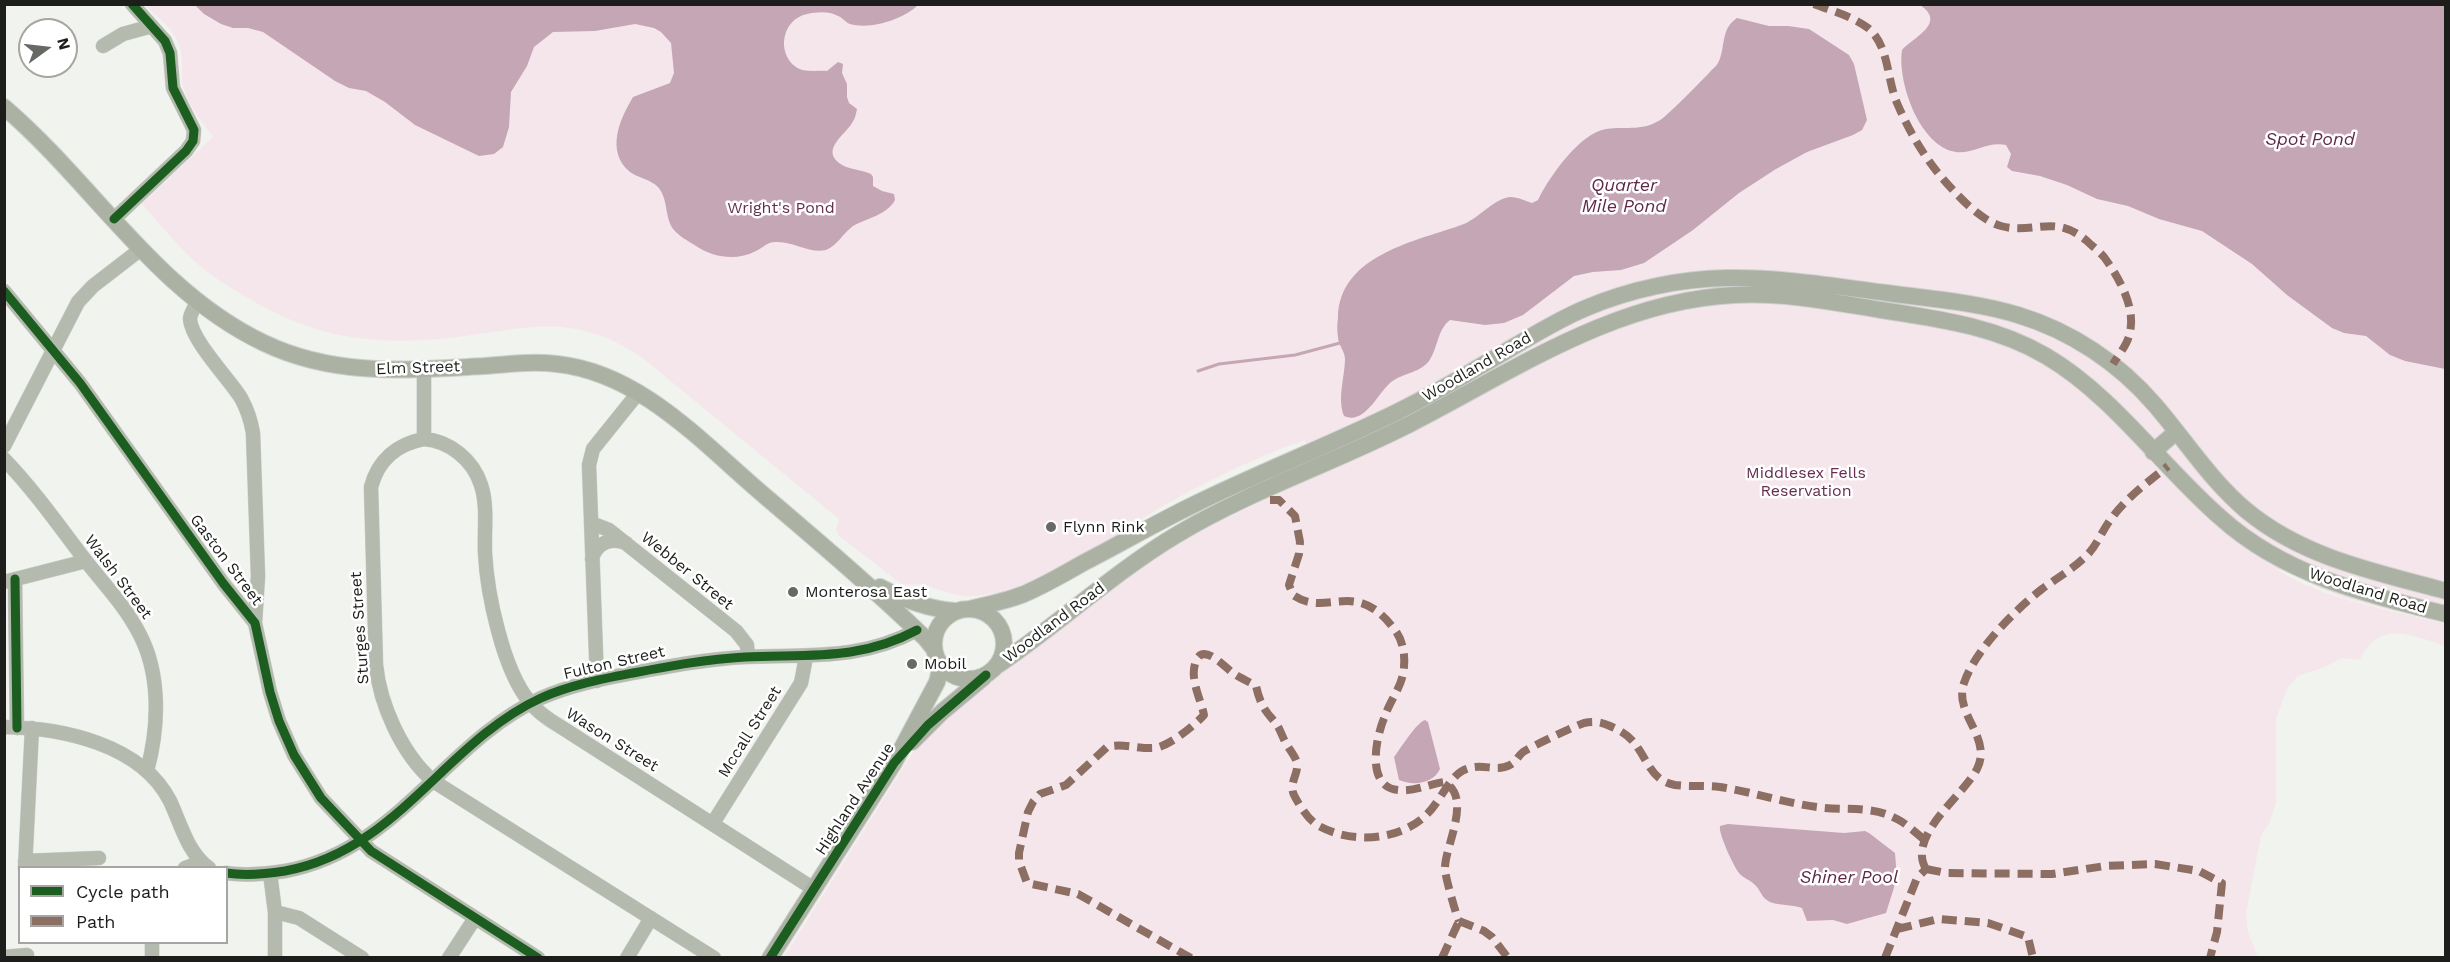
<!DOCTYPE html>
<html>
<head>
<meta charset="utf-8">
<style>
	body { margin:0 }
	#map { position:relative; width:2450px; height:962px; overflow:hidden; background:#f1f3ee; font-family:"Work Sans",sans-serif }
	canvas { display:block }
	.frame { position:absolute; inset:0; border:6px solid #1d1e1b; pointer-events:none }
	.legend { position:absolute; left:18px; top:866px; width:210px; height:78px; box-sizing:border-box; background:#fff; border:2px solid #a5a5a4; margin:0; padding:8px 10px; list-style:none; font-size:18px; color:#1d1e1b }
	.legend li { display:flex; align-items:center; gap:12px; height:30px }
	.legend b { width:30px; border:2px solid #a5a5a4 }
	.north { position:absolute; left:18px; top:18px; width:60px; height:60px; box-sizing:border-box; background:#fff; border:2px solid #a5a5a4; border-radius:50%; rotate:75deg; font-size:16px; font-weight:700; line-height:24px; text-align:center; color:#1d1e1b }
	.north::after { content:''; display:block; margin:auto; width:21px; height:27px; background:#676965; clip-path:polygon(50% 0,100% 100%,50% 72%,0 100%) }
</style>
</head>
<body>
<div id="map">
<canvas width="2450" height="962"></canvas>
<div class="frame"></div>
<ul class="legend">
<li><b style="height:8px;background:#1b5e20"></b>Cycle path</li>
<li><b style="height:8px;background:#8d6e63"></b>Path</li>
</ul>
<div class="north">N</div>
</div>
<script>
const c = document.querySelector('canvas').getContext('2d');
c.lineJoin = 'round';
function fill(path, color) {
  c.fillStyle = color;
  c.fill(path, 'evenodd');
}
function strokePath(path, color, width, dash) {
  c.strokeStyle = color;
  c.lineWidth = width;
  c.lineCap = dash ? 'butt' : 'round';
  c.setLineDash(dash || []);
  c.stroke(path);
}
function write(font, color, halo, rows, align = 'center') {
  c.font = font + ' "Work Sans",sans-serif';
  c.lineWidth = 5;
  c.setLineDash([]);
  c.textBaseline = 'middle';
  c.strokeStyle = halo;
  c.fillStyle = color;
  for (const [text, x, y, turn = 0] of rows) {
    c.save();
    c.translate(x, y);
    c.rotate((+turn || 0) * Math.PI / 180);
    c.textAlign = isNaN(turn) ? turn : align;
    if (halo) c.strokeText(text, 0, 0);
    c.fillText(text, 0, 0);
    c.restore();
  }
}
fill(new Path2D(`
	M145 5H2445V623C2411 613 2376 608 2342 597 2319 589 2297 575 2274 568 2328 602 2386 608 2445 624V646C2411 635 2379 619 2360 660L2342 658 2325 667 2298 676 2288 687 2276 718V804L2269 823 2261 835 2246 914 2248 932 2258 957H784L925 733 963 699 1035 649 1106 592 1170 547 1219 521 1313 478 1305 440C1259 456 1202 483 1160 508 1103 542 1045 588 976 596 958 598 944 591 928 586 920 583 910 586 901 584L838 535 836 530 839 519 640 356C565 307 519 332 438 339 362 345 308 335 243 295 224 284 204 271 188 255 172 239 157 221 142 204L213 137C203 123 189 106 184 89 181 80 182 71 182 61 182 34 162 22 145 5Z`), '#f5e6ec');
fill(new Path2D(`
	M195 5H918C904 19 871 30 850 24 845 22 843 18 838 16 829 11 817 12 807 14 782 19 776 53 796 67 804 73 818 70 827 71L838 62 843 64 842 73 847 84V97L849 103 857 109C856 114 855 119 852 123 846 134 821 149 839 163 848 170 861 169 871 174L873 177V186L882 191 894 194 895 200C887 215 867 218 853 226 843 233 837 246 826 250 810 254 793 241 776 242 767 242 764 247 756 251 737 261 714 258 696 246 688 241 679 236 674 230 664 218 669 200 658 187 650 179 638 178 630 172 605 151 620 119 633 97L670 83 674 73 671 43 661 32 654 28 635 24 595 31 553 32 534 47 527 66 511 92 509 127 503 147 494 154 479 156 415 125 385 102 366 91 349 88 335 81 263 32 248 28H233L221 24 204 14Z
	M1920 5H2445V369L2405 361 2390 355 2366 336 2344 333 2332 328 2287 295 2252 264 2202 231 2159 219 2128 206 2097 199 2067 185 2040 176 2012 171 2007 167 2011 154 2006 145C1987 141 1974 154 1956 152 1920 147 1897 82 1902 50 1914 37 1947 23 1920 5Z
	M1737 18 1769 26H1788L1809 29 1849 55 1854 64 1867 120 1862 130 1853 135 1807 152 1776 169 1739 193 1693 230 1644 263 1621 270 1593 272 1574 276 1523 315 1504 323 1485 325 1450 320C1437 330 1438 348 1429 361 1419 374 1400 373 1389 384 1377 395 1364 425 1344 416 1337 398 1345 377 1345 358 1344 350 1338 344 1338 337 1337 331 1337 324 1338 318 1339 254 1418 241 1464 224 1479 218 1496 197 1511 197 1517 197 1526 201 1532 203L1538 200C1549 177 1580 133 1606 129 1628 126 1644 132 1663 118 1679 104 1694 88 1709 73 1712 69 1716 67 1718 63 1726 48 1720 29 1737 18Z
	M1425 720 1428 722 1440 769C1433 784 1413 786 1399 780L1394 757C1401 748 1416 723 1425 720Z
	M1728 824 1844 833 1865 831 1869 833 1895 853 1897 878 1886 913 1847 924 1833 920 1807 921 1802 908C1791 904 1780 906 1770 902 1761 898 1761 890 1754 884 1750 880 1743 878 1739 873 1734 867 1718 833 1720 826Z`), '#c5a6b5');
strokePath(new Path2D(`
	M1198 371 1219 364 1295 355 1340 343`), '#c5a6b5', 3);
const minor = new Path2D(`
	M103 46 123 34 152 26
	M114 219 186 151 193 141 194 130 173 88 170 53 165 41 132 4
	M4 291 80 383 223 583 255 623 270 692 279 721 294 755 321 798 371 851 538 958
	M197 302C195 307 190 314 190 319 191 340 230 380 241 398 247 409 251 421 253 433L258 576 255 623
	M424 369V439C397 444 378 460 371 487L376 665C380 705 402 754 433 781L714 958
	M424 439C450 441 473 460 481 485 488 506 484 531 485 553 487 593 503 670 529 701 537 712 549 720 561 727L814 889
	M4 446 78 302 93 286 141 249
	M4 459C33 489 57 523 82 556 101 581 124 604 139 633 161 674 159 727 147 771
	M591 523 609 530 736 631 747 645 748 657
	M592 559C596 543 611 537 626 543
	M15 579 17 728
	M4 582 86 561
	M597 681 589 465 593 449 638 393
	M4 727C62 728 141 744 170 801 181 824 187 852 209 868
	M713 823 801 683 806 657
	M25 861 99 858
	M25 868 32 728
	M185 868 201 862
	M226 873C246 876 266 874 285 871 397 851 445 742 541 698 570 685 602 679 633 673 670 666 707 659 745 657 807 654 860 661 917 630
	M270 873 275 912V958
	M275 912 299 918 362 958
	M4 957 27 955
	M152 958V942
	M449 958 475 918
	M627 958 651 918`);
const major = new Path2D(`
	M4 107C93 183 156 292 264 343 335 377 408 370 484 366 508 364 533 361 557 364 642 373 704 445 766 497 820 543 874 589 925 638L934 649
	M2153 452 2176 432
	M880 587C904 600 927 609 955 611
	M934 644a35 35 0 1 1 70 0a35 35 0 1 1-70 0Z
	M969 609C987 605 1006 601 1024 594 1045 585 1064 574 1083 563 1120 544 1156 523 1193 505 1260 472 1330 445 1397 412 1427 397 1456 381 1484 364 1518 345 1550 323 1586 308 1695 263 1775 278 1887 293 1930 299 1976 302 2018 315 2071 331 2119 363 2155 405 2186 441 2210 480 2247 511 2304 558 2376 572 2446 591
	M998 665C1059 624 1114 572 1178 534 1250 491 1333 463 1408 425 1512 372 1613 301 1734 295 1783 292 1832 302 1881 310 1939 319 1995 326 2046 356 2114 396 2162 467 2221 518 2283 574 2366 595 2446 614
	M912 742 942 712 984 677
	M770 958 894 763 937 682 939 674 938 660`);
strokePath(minor, '#cfd0cd', 15);
strokePath(major, '#cfd0cd', 18);
strokePath(minor, '#b4baad', 14);
strokePath(major, '#abb2a3', 16);
strokePath(new Path2D(`
	M1814 4C1832 11 1852 16 1868 28 1889 45 1887 80 1897 103 1911 136 1929 165 1953 190 1965 203 1983 221 2001 226 2035 235 2054 213 2087 241 2092 246 2099 251 2104 257 2118 276 2136 307 2130 332 2128 344 2119 354 2113 364
	M1270 500H1279L1295 516 1300 542 1299 554 1289 585 1293 595C1328 619 1355 576 1395 630 1404 642 1406 659 1403 674 1400 689 1390 701 1385 716 1376 736 1365 787 1398 790 1414 792 1429 784 1444 782 1473 797 1445 846 1445 868 1444 873 1457 918 1459 921
	M1926 869C1906 836 1964 795 1977 769 1993 737 1953 714 1964 683 1975 650 2015 610 2042 589 2057 578 2076 567 2089 553 2098 543 2103 529 2111 519 2126 498 2148 482 2168 466
	M1926 869 1946 873 2052 874 2105 866 2155 864 2199 871 2222 883 2217 932 2210 958
	M1459 921 1484 931 1492 937 1508 958
	M1897 929 1939 919 1988 923 2028 937 2033 958
	M1191 958 1078 894 1027 883 1019 861V853L1028 812 1033 802 1040 794 1066 785 1107 747C1123 743 1138 749 1154 748 1168 747 1194 726 1204 715 1201 701 1192 683 1194 669 1199 635 1225 669 1236 675 1242 679 1250 682 1256 686 1258 695 1261 704 1266 711 1269 716 1274 720 1277 725 1281 731 1283 739 1287 745 1290 750 1294 755 1296 760 1301 772 1288 782 1294 795 1299 805 1309 821 1319 826 1352 844 1398 841 1425 816 1439 804 1448 779 1462 771 1481 761 1495 773 1510 765 1516 762 1518 756 1523 752 1530 747 1575 726 1584 723 1594 721 1601 722 1610 726 1622 731 1631 737 1638 748 1649 764 1653 781 1675 785 1690 787 1705 785 1720 787 1753 792 1785 803 1817 807 1844 811 1872 805 1897 819 1907 824 1917 834 1926 841
	M1442 958 1459 921
	M1885 958 1917 878 1926 869`), '#8d6e63', 8, [15, 8]);
strokePath(new Path2D(`
	M114 219 186 151 193 141 194 130 173 88 170 53 165 41 132 4
	M4 291 80 383 223 583 255 623 270 692 279 721 294 755 321 798 371 851 538 958
	M15 579 17 728
	M226 873C246 876 266 874 285 871 397 851 445 742 541 698 570 685 602 679 633 673 670 666 707 659 745 657 807 654 860 661 917 630
	M770 958 894 763 928 725 986 675`), '#1b5e20', 9);
for (const [x, y, r, color] of [
	[1051,527,6,"#676965"],
	[793,592,6,"#676965"],
	[912,664,6,"#676965"]
]) {
  const dot = new Path2D();
  dot.arc(x, y, r, 0, 2 * Math.PI);
  c.fillStyle = color;
  c.fill(dot);
  strokePath(dot, '#fff', 2);
}
write('16px', '#672d4f', '#fff', [
	["Wright's Pond",781,208],
	["Middlesex Fells",1806,473],
	["Reservation",1806,491]
]);
write('16px', '#1d1e1b', '#fff', [
	["Woodland Road",1477,367,-30],
	["Elm Street",418,368,-2],
	["Gaston Street",226,560,53],
	["Webber Street",687,571,39],
	["Walsh Street",118,577,53],
	["Woodland Road",2368,591,17],
	["Woodland Road",1054,623,-37],
	["Sturges Street",360,628,-94],
	["Fulton Street",614,663,-13],
	["Mccall Street",750,732,-58],
	["Wason Street",612,740,32],
	["Highland Avenue",855,799,-57]
]);
write('16px', '#1d1e1b', '#fff', [
	["Flynn Rink",1063,527],
	["Monterosa East",805,592],
	["Mobil",924,664]
], 'left');
write('italic 18px', '#5e2647', '#fff', [
	["Spot Pond",2310,140],
	["Quarter",1624,186],
	["Mile Pond",1624,207],
	["Shiner Pool",1849,878]
]);
</script>
</body>
</html>
